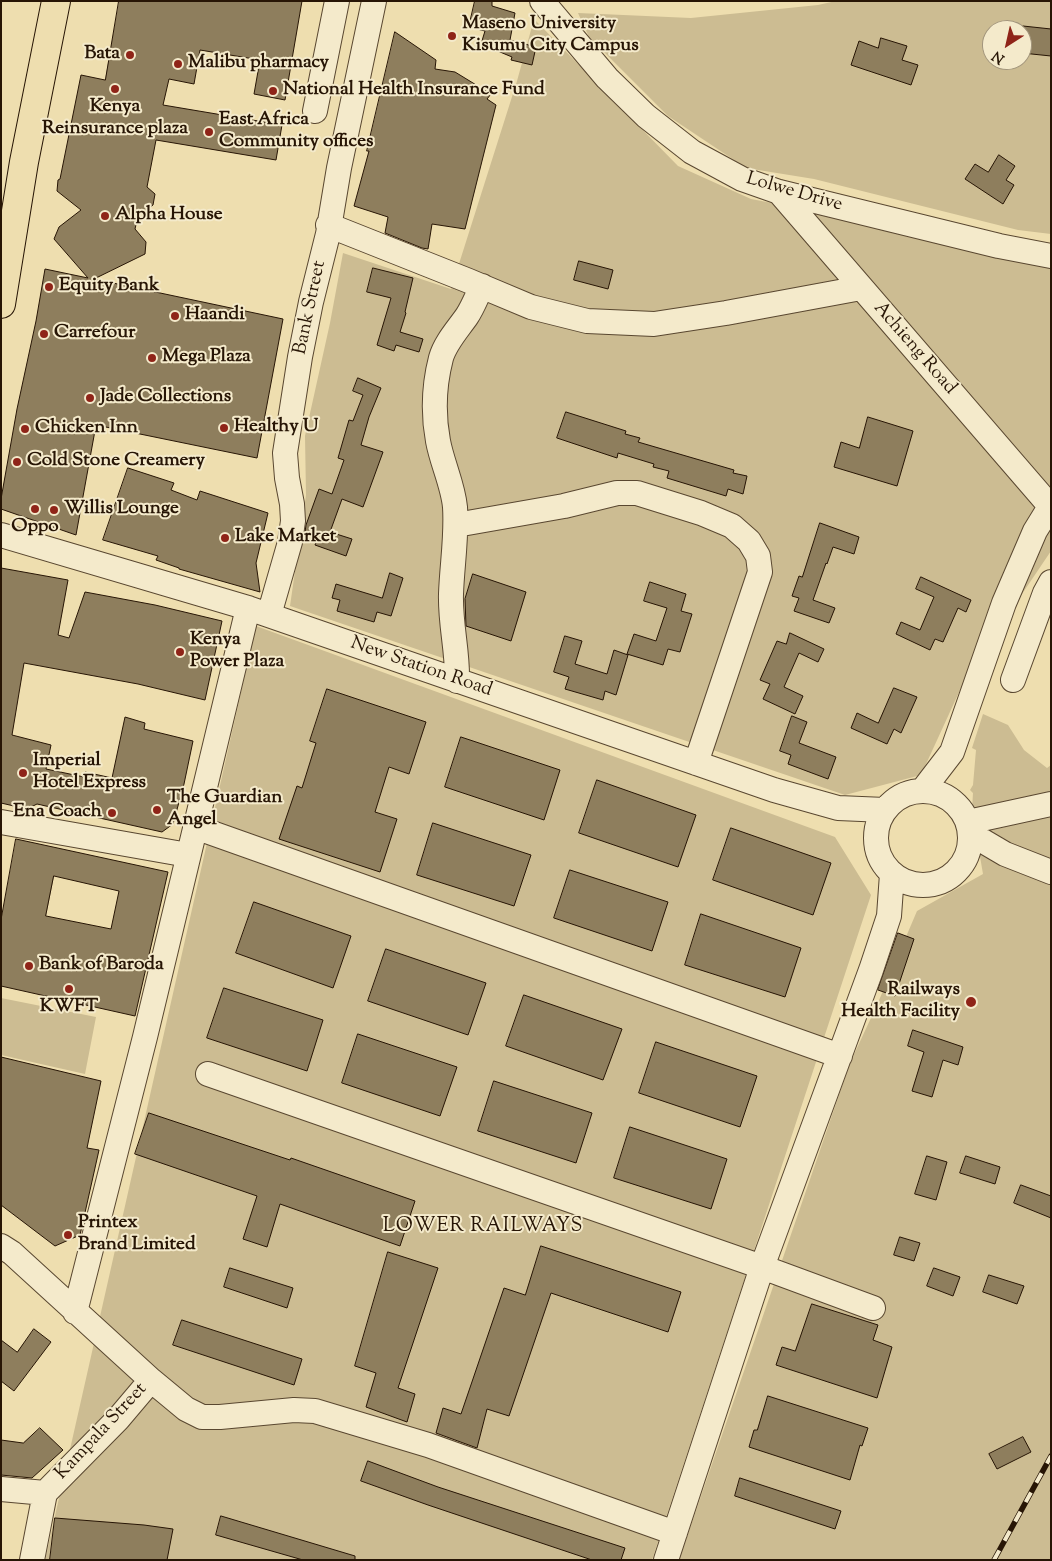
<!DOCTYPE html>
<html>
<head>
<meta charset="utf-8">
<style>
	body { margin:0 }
	#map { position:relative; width:1052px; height:1561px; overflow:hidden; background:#eedeaf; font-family:"Sorts Mill Goudy",serif }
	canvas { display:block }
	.frame { position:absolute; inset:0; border:2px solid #271505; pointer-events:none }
	.north { position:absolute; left:982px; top:20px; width:50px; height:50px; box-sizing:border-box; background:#f4eacb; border:1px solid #a2957c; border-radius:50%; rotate:215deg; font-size:14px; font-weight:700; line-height:20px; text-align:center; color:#271505 }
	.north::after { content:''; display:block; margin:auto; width:18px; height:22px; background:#8f2418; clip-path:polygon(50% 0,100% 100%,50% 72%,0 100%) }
</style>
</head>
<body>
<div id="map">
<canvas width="1052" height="1561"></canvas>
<div class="frame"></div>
<div class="north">N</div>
</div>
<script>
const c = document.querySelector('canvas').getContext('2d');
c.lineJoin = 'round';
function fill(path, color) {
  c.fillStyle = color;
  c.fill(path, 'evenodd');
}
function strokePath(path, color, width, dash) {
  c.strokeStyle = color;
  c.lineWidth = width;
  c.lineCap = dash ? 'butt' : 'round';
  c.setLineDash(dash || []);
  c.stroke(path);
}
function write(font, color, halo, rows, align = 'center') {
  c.font = font + ' "Sorts Mill Goudy",serif';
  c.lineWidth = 4;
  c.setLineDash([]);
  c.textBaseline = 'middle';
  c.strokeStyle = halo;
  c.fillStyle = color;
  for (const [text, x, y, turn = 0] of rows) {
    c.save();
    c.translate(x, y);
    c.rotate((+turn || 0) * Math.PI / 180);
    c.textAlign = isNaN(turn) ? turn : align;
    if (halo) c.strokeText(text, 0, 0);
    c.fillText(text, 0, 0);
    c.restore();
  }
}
fill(new Path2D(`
	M836 1H1051V234L1018 230 814 179 746 168 668 116 589 37 578 13 691 18 818 5ZM992 30H1022V60H992Z
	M534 19 678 166 751 199 1051 256V551L966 677 921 775 845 795 290 606 306 495 305 436 330 323 343 253 451 289 517 81Z
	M256 626 835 837 871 895 652 1560H45Z
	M983 714 1008 725 1024 750 1047 768 1051 765V1560H679L850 1063 877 1005 917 911 983 874 972 810 973 793 970 790 973 785 976 750 972 748Z
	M1 998 96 1017 85 1074 1 1055Z`), '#ccbc92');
const building = new Path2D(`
	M119 1H302L285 100 254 94 260 60 200 50 194 84 169 79 163 105 282 125 276 160 156 140 147 187 155 194 153 205 138 216 135 229 146 242 145 254 94 279 283 319 257 458 96 425 76 535 1 509V499L17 409 36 321 45 269 88 278 54 239 59 227 81 210 57 191 58 180 60 179 81 75 105 80Z
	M475 1H492V6L515 13 510 40 536 47 532 65 511 60 512 57 481 44 485 31 469 27Z
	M1023 26 1051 29V56L1022 53Z
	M395 32 436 60 435 69 455 72 491 94 487 99 496 105 465 229 432 224 428 249 422 248 385 233 388 217 354 206 369 151H367Z
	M881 38 907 46 902 60 918 65 911 85 851 65 859 41 878 48Z
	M999 155 1015 166 1006 180 1014 185 1003 204 965 179 975 164 988 172Z
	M579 261 613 270 608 289 574 280Z
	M373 268 413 278 405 312 406 313 400 332 423 339 419 352 396 345 394 351 377 345 391 298 367 292Z
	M358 378 381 388 369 417 361 445 383 452 363 507 342 499 330 532 352 539 346 556 315 545 318 536 305 532 306 525 319 489 332 494 344 460 338 458 349 420 353 421 363 395 353 391Z
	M566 412 626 431 625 434 640 438 638 442 734 470 733 473 747 476 743 494 728 489 726 496 667 478 669 471 653 467 654 464 618 453 617 458 557 438Z
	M868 417 913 431 897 486 834 467 841 442 859 448Z
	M128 468 174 483 171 490 197 500 200 491 268 513 256 563 260 592 179 569V568L156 560 158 556 103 540Z
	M820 523 859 537 854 554 833 547 827 564 826 563 813 600 835 608 829 623 794 611 799 598 792 596 799 576 802 577Z
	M1 568 68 580 58 635 69 638 85 592 155 605 222 621 205 700 138 684 24 663 12 735 51 745 46 769 84 777 85 772 112 778 125 717 145 723 144 729 193 741 184 784 173 824 162 832 37 804 27 809 1 803Z
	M390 573 403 578 391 616 377 612 374 622 337 611 340 600 332 598 336 584 382 598Z
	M473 574 526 592 511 641 466 626 465 599Z
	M921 577 971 600 966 612 958 608 943 642 935 639 930 650 896 634 901 622 920 630 934 597 916 589Z
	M650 582 686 594 681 611 692 614 680 652 668 649 663 665 627 654 634 634 656 641 667 608 644 601Z
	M790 633 824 649 818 662 799 653 784 687 803 696 795 714 763 699 770 684 760 680 777 641 786 644Z
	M565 636 582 641 575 664 607 674 614 650 628 655 616 695 605 691 603 700 565 689 569 677 554 672Z
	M894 688 917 697 901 733 894 729 887 744 851 728 857 713 878 723Z
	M327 689 426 722 409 774 389 767 375 812 397 819 380 872 279 839 297 786 302 788 316 743 310 741Z
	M792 716 807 722 799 743 836 757 828 779 788 764 791 755 780 751Z
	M461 737 560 770 544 820 445 787Z
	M597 780 696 815 678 867 579 833Z
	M433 823 531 855 514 906 417 875Z
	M731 828 831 863 813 915 713 880Z
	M16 839 168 872 135 1016 1 986V920ZM54 876 119 891 111 929 46 916Z
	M570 870 668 902 652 951 554 918Z
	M254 902 351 936 333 988 236 953Z
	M701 914 801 948 785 997 685 965Z
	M898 933 914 939 895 996 878 990Z
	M386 949 486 983 468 1035 368 1001Z
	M224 988 323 1020 307 1071 207 1038Z
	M524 995 622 1029 603 1080 506 1046Z
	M913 1030 963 1047 958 1065 943 1060 932 1097 912 1091 924 1052 908 1046Z
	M358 1034 457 1067 440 1116 342 1083Z
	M656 1042 757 1076 740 1127 639 1093Z
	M1 1057 101 1081 87 1148 99 1150 80 1235 55 1246 1 1205Z
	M494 1081 592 1113 576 1163 478 1131Z
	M149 1113 290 1160 291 1158 415 1201 400 1246 280 1204 267 1247 243 1239 257 1196 135 1154Z
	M630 1127 727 1159 711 1209 614 1178Z
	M927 1156 947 1162 936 1200 915 1194Z
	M966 1156 1000 1167 995 1184 960 1173Z
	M1021 1185 1051 1196V1218L1014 1203Z
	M900 1237 920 1243 914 1261 894 1255Z
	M541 1246 681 1292 668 1332 551 1293 509 1416 487 1409 477 1448 436 1433 443 1408 461 1414 504 1288 525 1295Z
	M388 1252 438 1268 398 1388 415 1394 407 1422 366 1407 376 1373 355 1366Z
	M230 1268 293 1288 287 1308 224 1287Z
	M934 1268 960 1277 953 1296 927 1286Z
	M989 1275 1024 1286 1017 1304 983 1292Z
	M812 1304 878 1325 873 1340 892 1347 877 1398 776 1365 782 1347 795 1351Z
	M182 1320 302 1359 294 1385 173 1345Z
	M34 1329 51 1342 14 1391 1 1381V1340L17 1352Z
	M768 1396 868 1428 862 1446 860 1445 850 1480 749 1447 754 1430H757Z
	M40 1428 63 1450 32 1478 1 1475V1440L23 1443Z
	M1023 1437 1031 1452 997 1469 989 1454Z
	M368 1461 438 1487 625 1548 621 1560H592L428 1505 361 1481Z
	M740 1478 841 1511 835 1529 735 1496Z
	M221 1516 355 1556V1560H303L216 1535Z
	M55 1518 144 1525 173 1529 167 1560H50Z`);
fill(building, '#8e7e5d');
strokePath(building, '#271505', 1);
const minor = new Path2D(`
	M542 1 607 78 646 116 692 152 742 179 779 192 999 246 1051 256
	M315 111 337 1
	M779 192 1050 506
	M328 225 469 281 531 307 587 321 654 324 726 313 861 288
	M456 525 564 506 617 493H637L701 513 732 526 749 541 758 556 760 572 696 763
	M1 535 248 608 774 790 838 808 885 810
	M269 615 290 542 293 521 292 504 287 478 285 453 300 357 311 302 328 234 339 168 374 1
	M1013 680 1045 593 1051 582
	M457 681C458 652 450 624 451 594 452 565 457 536 455 507 453 485 442 463 438 441 433 414 434 385 441 358 445 343 458 329 467 316 473 307 477 296 482 286
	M876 838a47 47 0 1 1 94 0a47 47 0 1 1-94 0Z
	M922 791 952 752 1004 603 1035 531 1051 505
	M1 822 188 855
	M968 822 1051 804
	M195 827 840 1056
	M971 834 1005 854 1051 872
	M208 1074 762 1267 873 1308
	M1 1246 12 1253 151 1380 118 1419 45 1493 32 1560
	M75 1312 145 1037 248 608
	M151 1380 186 1409 202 1417H220L294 1410 315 1411 428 1445 675 1533
	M1 1489 45 1493
	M666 1560 762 1267 871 970 889 916 892 874`);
const major = new Path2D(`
	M1 304 24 162 56 1`);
strokePath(minor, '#594730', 26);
strokePath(major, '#271505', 30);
strokePath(minor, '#f4eacb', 24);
strokePath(major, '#eedeaf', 28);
const rail = new Path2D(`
	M994 1560 1051 1456`);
strokePath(rail, '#271505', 5.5);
strokePath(rail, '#f4eacb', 4, [11]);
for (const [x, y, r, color] of [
	[452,36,5,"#8f2418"],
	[130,55,5,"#8f2418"],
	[178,64,5,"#8f2418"],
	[115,89,5,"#8f2418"],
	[273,91,5,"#8f2418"],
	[209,132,5,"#8f2418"],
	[105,216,5,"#8f2418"],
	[49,287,5,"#8f2418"],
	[175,316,5,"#8f2418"],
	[44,334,5,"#8f2418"],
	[152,358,5,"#8f2418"],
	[90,398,5,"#8f2418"],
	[224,428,5,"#8f2418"],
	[25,429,5,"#8f2418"],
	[17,462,5,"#8f2418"],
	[35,509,5,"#8f2418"],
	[54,510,5,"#8f2418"],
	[225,538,5,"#8f2418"],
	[180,652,5,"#8f2418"],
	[23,773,5,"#8f2418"],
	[157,810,5,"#8f2418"],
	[112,813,5,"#8f2418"],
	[29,966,5,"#8f2418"],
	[69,989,5,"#8f2418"],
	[971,1002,6,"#8f2418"],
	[68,1235,5,"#8f2418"]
]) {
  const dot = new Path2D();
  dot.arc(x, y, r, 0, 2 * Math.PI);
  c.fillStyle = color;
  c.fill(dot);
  strokePath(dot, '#f4eacb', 2);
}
write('bold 19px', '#271505', '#f4eacb', [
	["Maseno University",462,25],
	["Kisumu City Campus",462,47],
	["Bata",120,55,"right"],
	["Malibu pharmacy",188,64],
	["National Health Insurance Fund",283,91],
	["Kenya",115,108,"center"],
	["Reinsurance plaza",115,130,"center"],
	["East Africa",219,121],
	["Community offices",219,143],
	["Alpha House",115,216],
	["Equity Bank",59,287],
	["Haandi",185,316],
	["Carrefour",54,334],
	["Mega Plaza",162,358],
	["Jade Collections",100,398],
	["Healthy U",234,428],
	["Chicken Inn",35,429],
	["Cold Stone Creamery",27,462],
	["Willis Lounge",64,510],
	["Oppo",35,528,"center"],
	["Lake Market",235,538],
	["Kenya",190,641],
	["Power Plaza",190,663],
	["Imperial",33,762],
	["Hotel Express",33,784],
	["The Guardian",167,799],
	["Angel",167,821],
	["Ena Coach",102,813,"right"],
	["Bank of Baroda",39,966],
	["Railways",960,991,"right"],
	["Health Facility",960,1013,"right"],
	["KWFT",69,1008,"center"],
	["Printex",78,1224],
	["Brand Limited",78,1246]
], 'left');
write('19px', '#271505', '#f4eacb', [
	["Lolwe Drive",794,193,16],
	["Bank Street",311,308,-78],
	["Achieng Road",914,349,49],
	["New Station Road",421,668,19],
	["Kampala Street",102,1432,-47]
]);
c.letterSpacing = '1px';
write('20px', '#271505', '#f4eacb', [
	["LOWER RAILWAYS",483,1228]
]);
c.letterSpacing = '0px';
</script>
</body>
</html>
